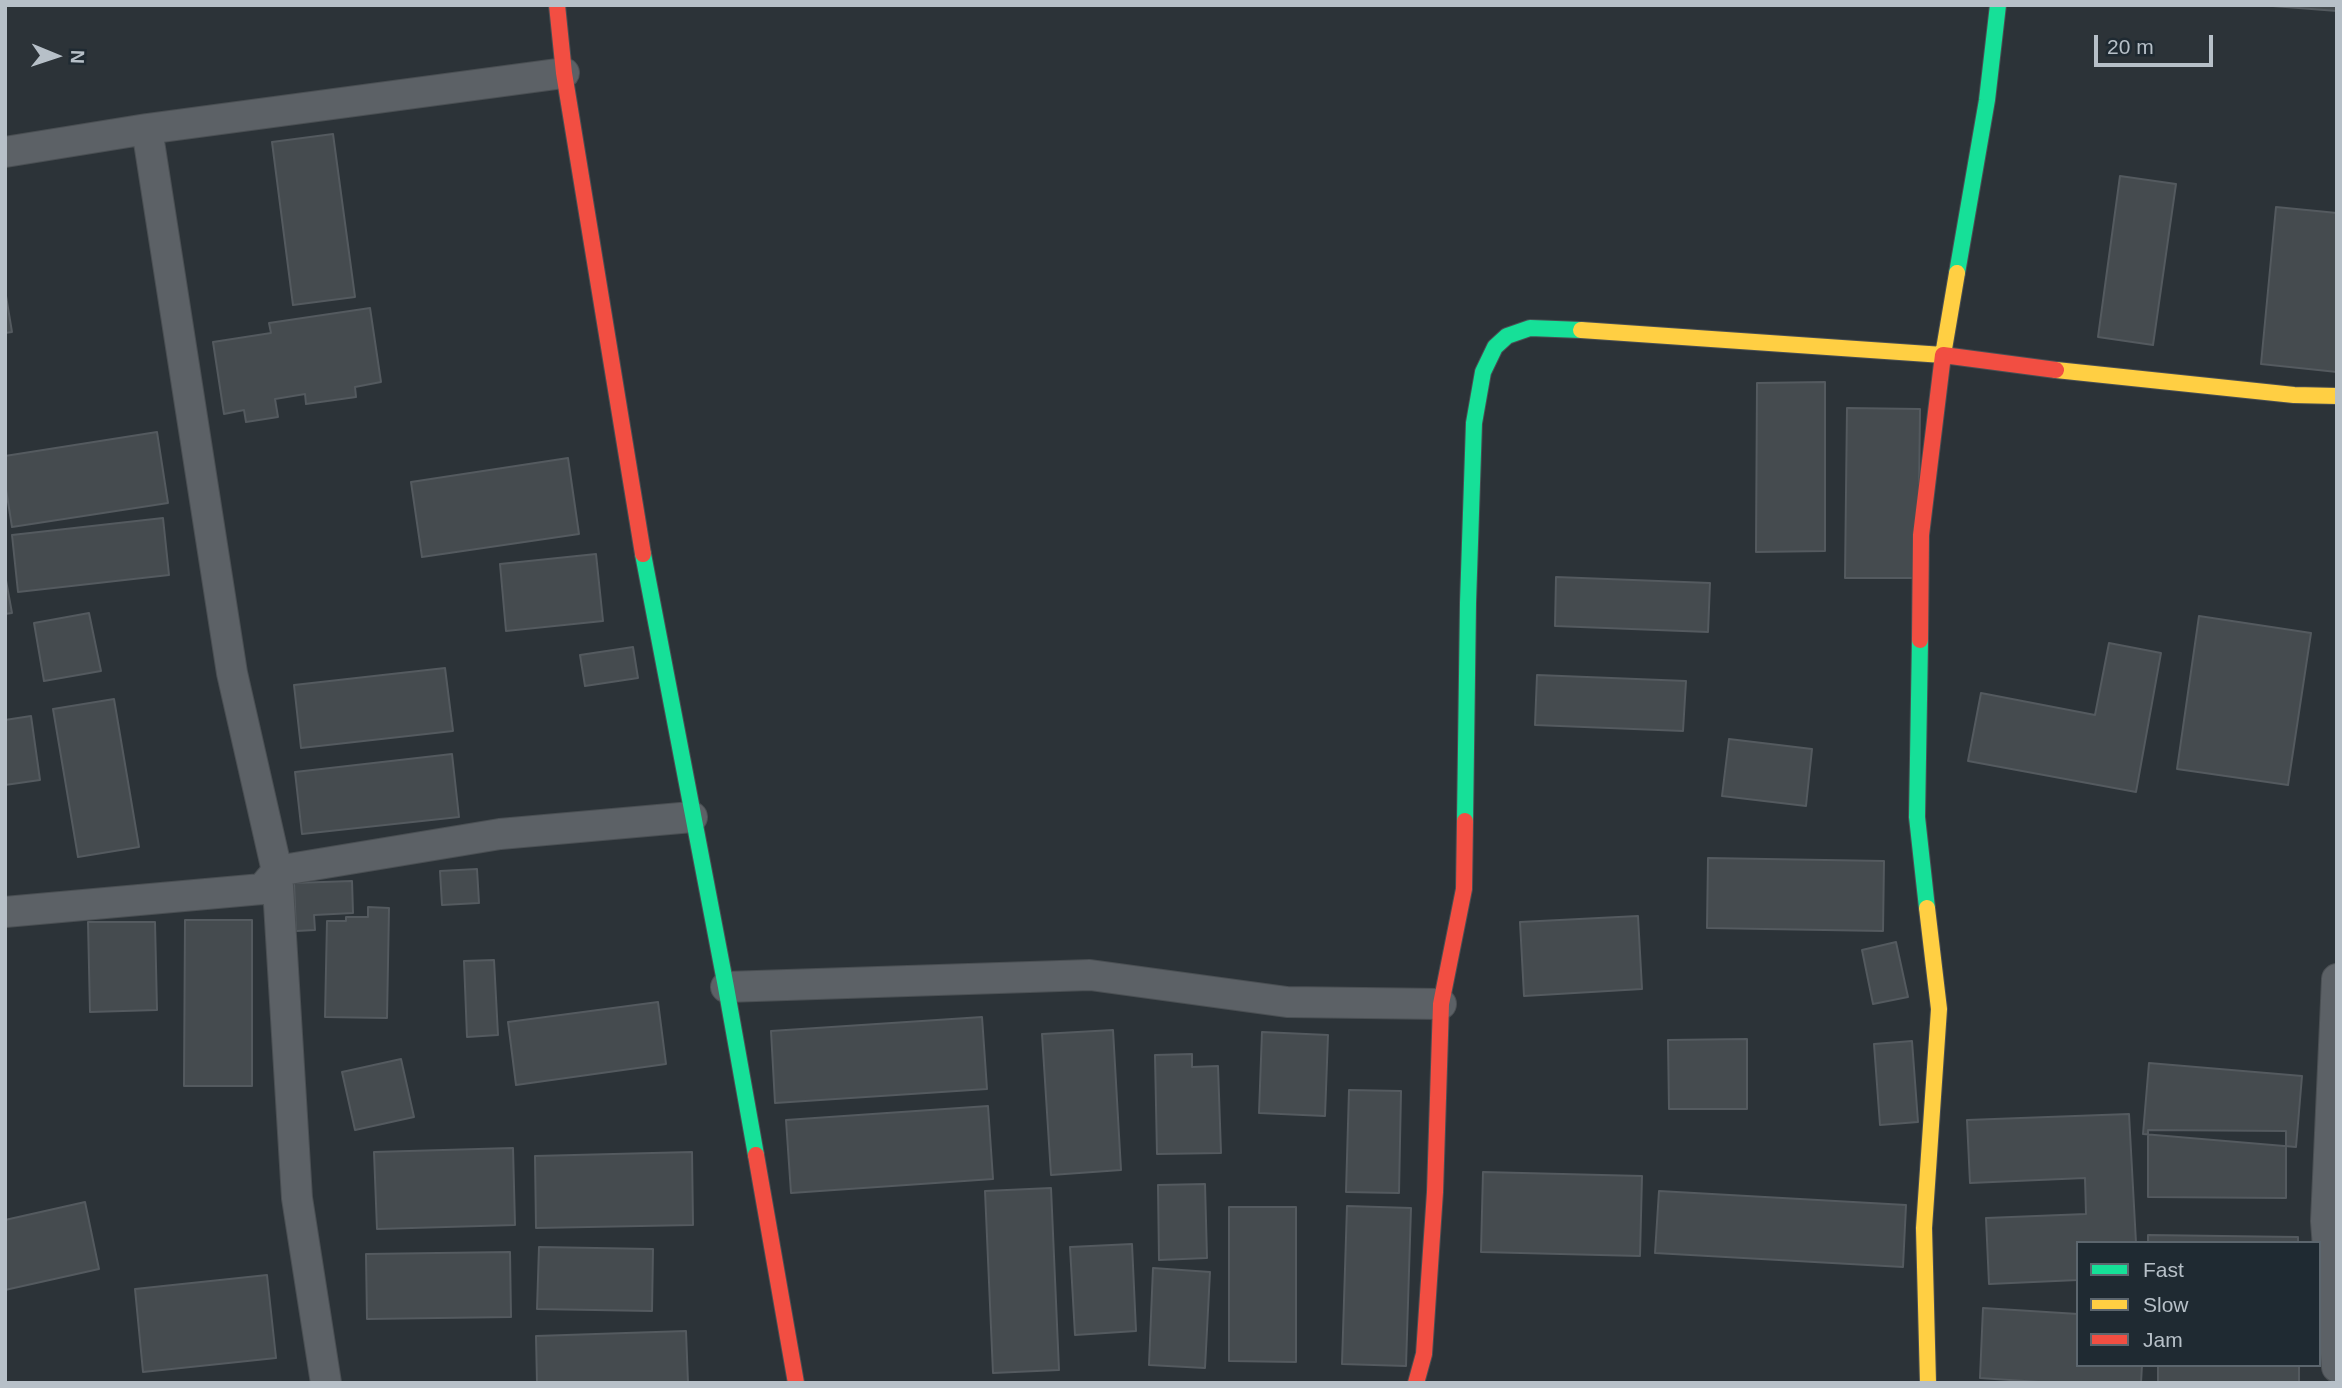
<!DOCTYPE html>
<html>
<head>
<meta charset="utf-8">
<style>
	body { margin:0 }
	#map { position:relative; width:2342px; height:1388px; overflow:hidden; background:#2c3338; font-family:Helvetica,sans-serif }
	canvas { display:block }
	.frame { position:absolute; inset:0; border:7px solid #b7c0c8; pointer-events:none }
	.legend { position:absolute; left:2076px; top:1241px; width:245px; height:126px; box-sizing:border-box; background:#1f2a32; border:2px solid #5c666e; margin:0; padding:9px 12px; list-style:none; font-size:21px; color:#b7c0c8 }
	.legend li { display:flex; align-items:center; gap:14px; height:35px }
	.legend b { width:35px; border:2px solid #5c666e }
	.north { position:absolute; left:21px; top:21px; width:70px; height:70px; -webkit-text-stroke:5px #1f2a32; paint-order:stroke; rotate:92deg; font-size:19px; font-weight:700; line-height:28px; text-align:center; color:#b7c0c8 }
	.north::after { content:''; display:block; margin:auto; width:24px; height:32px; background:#b7c0c8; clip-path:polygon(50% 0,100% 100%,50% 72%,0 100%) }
	.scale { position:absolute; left:2094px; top:35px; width:119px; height:32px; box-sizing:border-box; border:4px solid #b7c0c8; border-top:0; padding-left:9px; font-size:21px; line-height:24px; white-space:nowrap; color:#b7c0c8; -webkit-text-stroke:5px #1f2a32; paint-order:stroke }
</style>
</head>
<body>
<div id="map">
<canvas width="2342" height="1388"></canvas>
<div class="frame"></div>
<ul class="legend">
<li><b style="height:9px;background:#16e098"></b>Fast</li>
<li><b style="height:9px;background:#ffcf43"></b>Slow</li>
<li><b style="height:9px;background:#f24e42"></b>Jam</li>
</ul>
<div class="north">N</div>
<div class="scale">20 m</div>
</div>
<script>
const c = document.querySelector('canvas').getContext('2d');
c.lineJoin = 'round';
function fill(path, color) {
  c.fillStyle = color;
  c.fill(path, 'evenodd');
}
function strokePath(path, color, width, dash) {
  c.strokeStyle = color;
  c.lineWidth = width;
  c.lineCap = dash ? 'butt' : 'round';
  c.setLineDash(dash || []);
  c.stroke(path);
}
const building = new Path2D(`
	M2260 5H2337V11Z
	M333 134 355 297 293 305 272 142Z
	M2120 176 2176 184 2153 345 2098 337Z
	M2276 207 2337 213V372L2261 364Z
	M5 290 12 332 5 333Z
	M370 308 381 382 355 387 356 397 306 404 305 394 275 399 278 417 246 422 244 410 224 414 213 342 271 333 269 323Z
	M1825 382V551L1756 552 1757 383Z
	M1847 408 1920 409 1918 578H1845Z
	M157 432 168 503 12 527 5 483V456Z
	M568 458 579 534 422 557 411 482Z
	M163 518 169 575 18 592 12 535Z
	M596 554 603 621 506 631 500 564Z
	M5 575 12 613 5 614Z
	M1556 577 1710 583 1708 632 1555 626Z
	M89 613 101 671 44 681 34 623Z
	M2199 616 2311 633 2288 785 2177 769Z
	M2109 643 2161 653 2136 792 1968 761 1981 693 2095 715Z
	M633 647 638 678 585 686 580 655Z
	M445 668 453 731 301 748 294 685Z
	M1537 675 1686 681 1683 731 1535 725Z
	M114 699 139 847 78 857 53 709Z
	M31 716 40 780 5 785V720Z
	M1729 739 1812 749 1806 806 1722 796Z
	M452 754 459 817 302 834 295 772Z
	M1708 858 1884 861 1883 931 1707 928Z
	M477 869 479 903 442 905 440 871Z
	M352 881 353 913 314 915 315 930 296 931 294 883Z
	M368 907 389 908 387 1018 325 1017 327 921H346V917H368Z
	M1638 916 1642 989 1524 996 1520 922Z
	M185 920H252V1086H184Z
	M88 922H155L157 1010 90 1012Z
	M1896 942 1908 997 1873 1004 1862 950Z
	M494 960 498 1035 467 1037 464 961Z
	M658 1002 666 1064 516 1085 508 1022Z
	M982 1017 987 1089 775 1103 771 1031Z
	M1113 1030 1121 1170 1051 1175 1042 1034Z
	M1262 1032 1328 1035 1325 1116 1259 1113Z
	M1747 1039V1109H1669L1668 1040Z
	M1912 1041 1918 1122 1880 1125 1874 1044Z
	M1192 1054V1067L1218 1066 1221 1153 1157 1154 1155 1055Z
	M401 1059 414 1117 355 1130 342 1072Z
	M2149 1063 2302 1076 2296 1147 2143 1134Z
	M1349 1090 1401 1091 1399 1193 1346 1192Z
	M988 1106 993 1179 791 1193 786 1120Z
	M2129 1114 2136 1243H2078V1280L1989 1284 1986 1218 2086 1214 2085 1178 1970 1183 1967 1120Z
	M2148 1130 2286 1131V1198L2148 1197Z
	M513 1148 515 1225 377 1229 374 1152Z
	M692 1152 693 1225 536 1228 535 1156Z
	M1483 1172 1642 1176 1640 1256 1481 1252Z
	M1205 1184 1207 1258 1159 1260 1158 1185Z
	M1051 1188 1059 1370 993 1373 985 1191Z
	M1659 1191 1906 1205 1903 1267 1655 1253Z
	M85 1202 99 1269 5 1290V1220Z
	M1347 1206 1411 1208 1406 1366 1342 1364Z
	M1229 1207H1296V1362L1229 1361Z
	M2148 1235 2298 1237V1243H2148Z
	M1132 1244 1136 1331 1075 1335 1070 1247Z
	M539 1247 653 1249 652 1311 537 1309Z
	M510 1252 511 1317 367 1319 366 1254Z
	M1153 1268 1210 1272 1205 1368 1149 1365Z
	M267 1275 276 1358 143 1372 135 1289Z
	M1983 1308 2078 1314V1365H2142L2141 1383H2054L1980 1378Z
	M686 1331 688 1383H537L536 1336Z
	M2158 1365H2299V1383H2158Z`);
fill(building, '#454b4f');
strokePath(building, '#545a5f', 2);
const street = new Path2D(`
	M147 129 232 673 277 871 297 1198 326 1383
	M5 152 147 129 564 73
	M5 912 262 889 277 871 500 834 692 817
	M2337 979 2326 1221 2337 1367
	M726 987 1090 975 1287 1002 1441 1004`);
const fast = new Path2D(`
	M1957 273 1987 100 1998 5
	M643 554 726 987 756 1155
	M1920 640 1917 817 1927 908
	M1465 821 1468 603 1474 423 1483 372 1495 347 1507 336 1530 328 1581 330`);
const slow = new Path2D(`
	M1581 330 1943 355 1957 273
	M2056 370 2294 395 2337 396
	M1927 908 1939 1009 1924 1228 1928 1383`);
const jam = new Path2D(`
	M557 5 564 73 643 554
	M1920 640 1921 535 1943 355 2056 370
	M756 1155 796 1383
	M1416 1383 1424 1354 1435 1192 1441 1004 1464 889 1465 821`);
strokePath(street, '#4a4f53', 32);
strokePath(fast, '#4a4f53', 18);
strokePath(slow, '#4a4f53', 18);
strokePath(jam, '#4a4f53', 18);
strokePath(street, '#5c6166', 30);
strokePath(fast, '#16e098', 16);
strokePath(slow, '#ffcf43', 16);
strokePath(jam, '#f24e42', 16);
</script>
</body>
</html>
